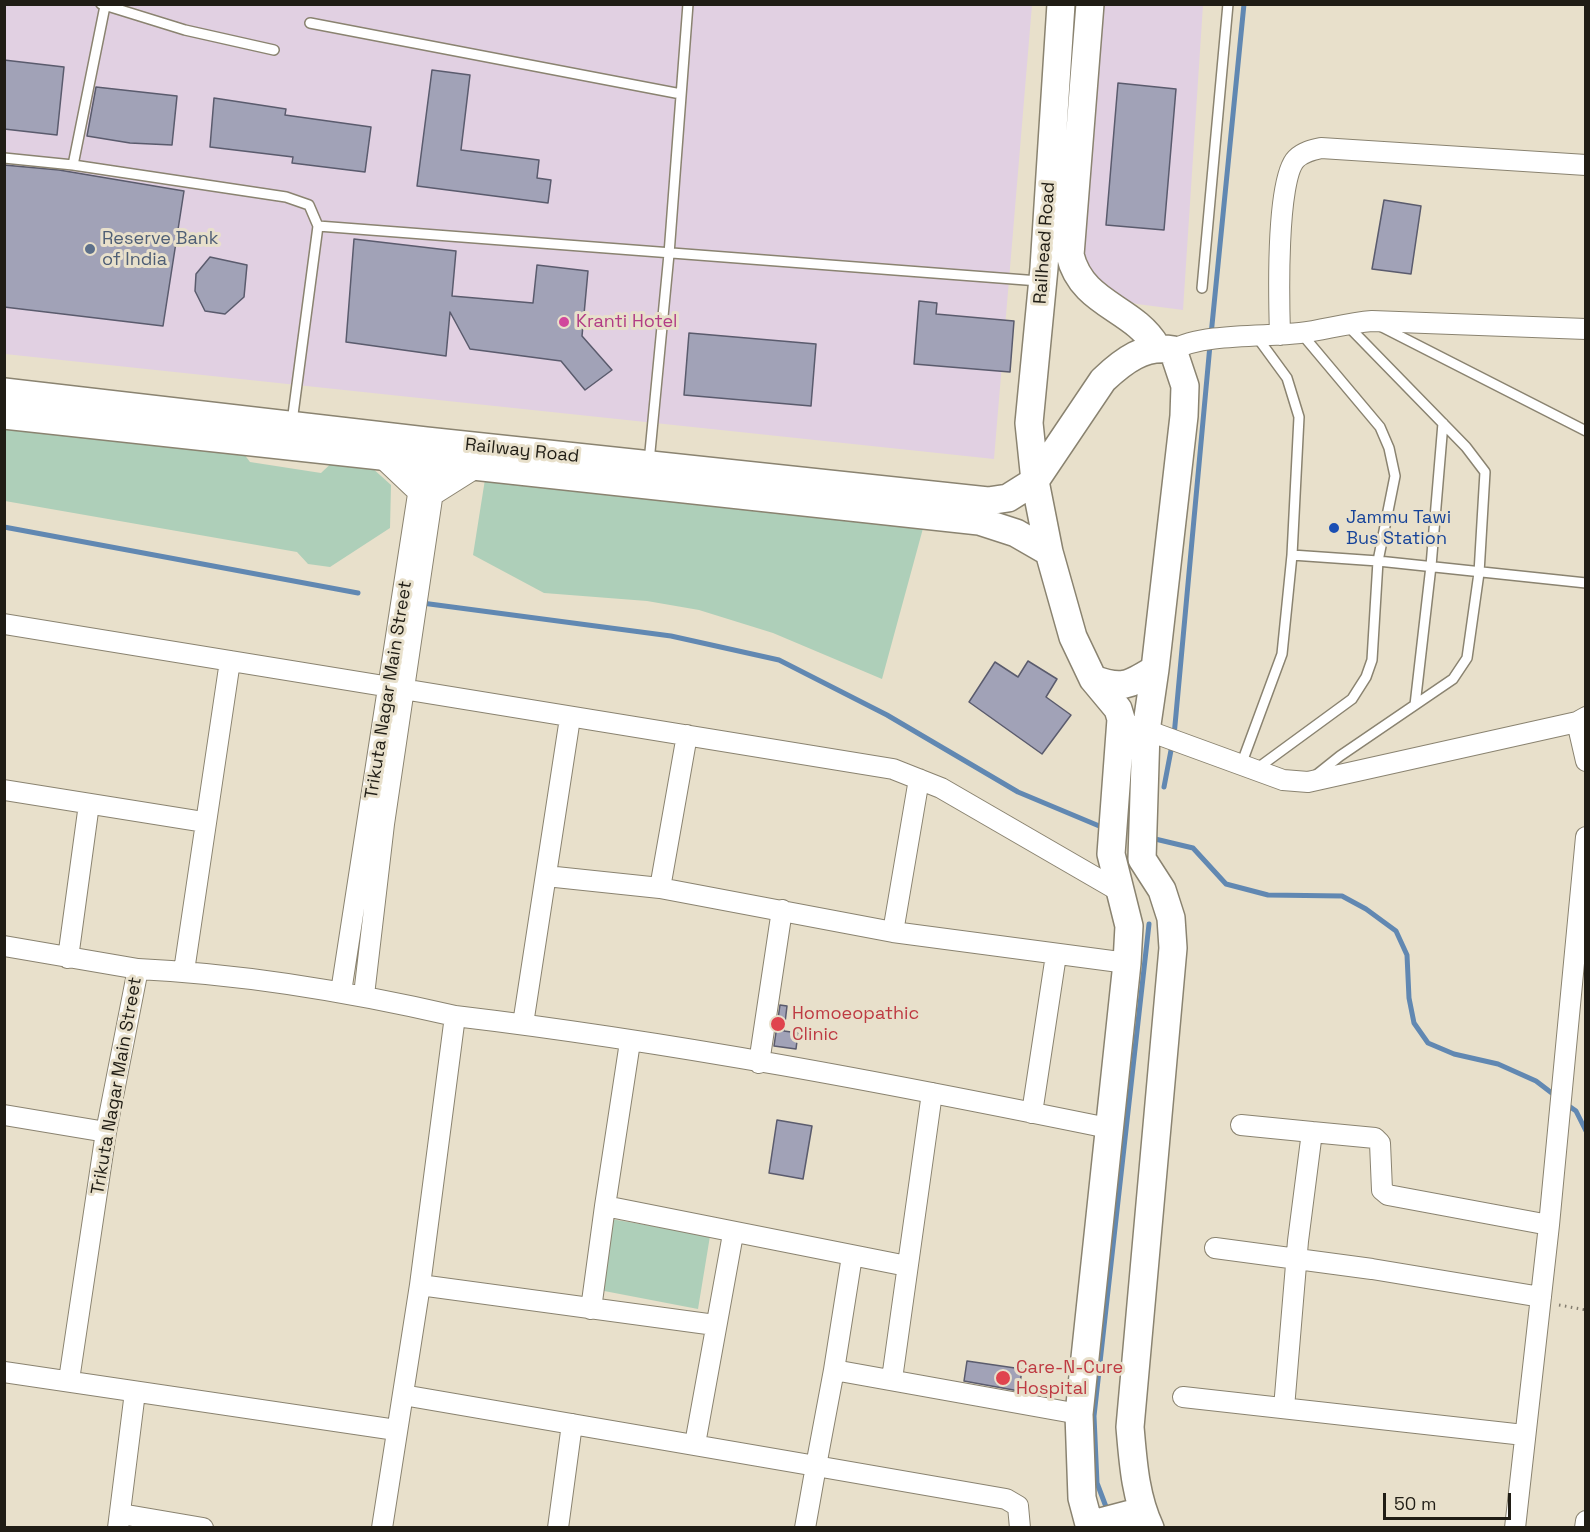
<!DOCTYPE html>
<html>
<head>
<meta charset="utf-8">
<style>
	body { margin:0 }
	#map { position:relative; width:1590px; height:1532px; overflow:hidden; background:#e8e0cb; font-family:"Space Grotesk",sans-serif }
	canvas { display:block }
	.frame { position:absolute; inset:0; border:6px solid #201d15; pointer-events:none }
	.scale { position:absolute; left:1383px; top:1493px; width:128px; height:27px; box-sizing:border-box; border:3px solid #201d15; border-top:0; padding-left:8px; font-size:18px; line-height:21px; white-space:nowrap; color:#201d15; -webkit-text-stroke:4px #e8e0cb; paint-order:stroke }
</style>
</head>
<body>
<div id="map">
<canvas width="1590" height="1532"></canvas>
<div class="frame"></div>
<div class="scale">50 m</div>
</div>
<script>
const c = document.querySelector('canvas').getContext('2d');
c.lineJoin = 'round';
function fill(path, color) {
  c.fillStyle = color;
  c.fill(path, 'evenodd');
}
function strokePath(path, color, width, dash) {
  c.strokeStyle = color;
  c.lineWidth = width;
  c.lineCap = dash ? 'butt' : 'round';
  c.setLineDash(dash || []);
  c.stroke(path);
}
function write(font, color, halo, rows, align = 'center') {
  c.font = font + ' "Space Grotesk",sans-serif';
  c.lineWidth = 6;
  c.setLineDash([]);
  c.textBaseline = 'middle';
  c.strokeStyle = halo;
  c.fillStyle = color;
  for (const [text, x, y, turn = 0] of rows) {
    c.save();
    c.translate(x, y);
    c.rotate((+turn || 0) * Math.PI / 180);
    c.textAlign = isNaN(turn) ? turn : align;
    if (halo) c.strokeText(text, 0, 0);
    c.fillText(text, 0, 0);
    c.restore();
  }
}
fill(new Path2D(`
	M5 5H1032L994 459 5 354Z
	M1091 5H1203L1183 310 1137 304 1098 292 1072 254Z`), '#e1d0e2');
fill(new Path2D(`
	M4 424 238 446 250 462 321 473 338 457 370 466 391 485 390 528 330 567 308 564 297 552 5 501Z
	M486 473 925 521 882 679 773 633 699 610 647 601 544 593 473 555Z
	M611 1219 710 1236 698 1309 599 1290Z`), '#aecfb9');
strokePath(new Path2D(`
	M1211 335 1244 4
	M4 527 358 593
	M422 603 671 636 779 660 887 715 1018 792 1104 828
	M1174 736 1210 345
	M1164 787 1172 745
	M1151 838 1193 848 1226 884 1268 895 1342 896 1366 909 1396 931 1407 955 1409 998 1414 1023 1428 1043 1454 1054 1498 1064 1536 1081 1557 1097
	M1566 1104 1576 1111 1586 1131
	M1108 1512 1097 1483 1094 1416 1149 924`), '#6188b2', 5);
const building = new Path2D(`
	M4 60 64 67 57 135 4 129Z
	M432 70 470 75 461 150 539 160 537 178 551 180 548 203 417 186Z
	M1118 83 1176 89 1164 230 1106 225Z
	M96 87 177 96 172 145 130 143 87 136Z
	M214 98 286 109 285 115 371 127 365 172 292 163 293 157 210 147Z
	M4 165 59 170 184 191 163 326 4 307Z
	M1384 200 1421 206 1411 274 1372 269Z
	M354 239 456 251 452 296 533 303 537 265 588 271 582 336 612 370 585 390 561 361 470 349 450 312 446 356 346 342Z
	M210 257 247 265 244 297 225 314 205 311 195 291 196 274Z
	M919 301 937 303 936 314 1014 321 1010 372 914 364Z
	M689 333 816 344 811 406 684 395Z
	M1028 661 1057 679 1046 697 1071 715 1042 754 969 702 995 662 1018 677Z
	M780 1005 787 1006 784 1031 798 1033 796 1049 774 1046Z
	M777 1120 812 1126 803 1179 769 1173Z
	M967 1361 1022 1369 1019 1391 964 1381Z`);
fill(building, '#a1a2b7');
strokePath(building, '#5a5b6d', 1.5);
const lane = new Path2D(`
	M101 4 185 30 274 50
	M310 23 681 94
	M4 158 73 165 286 197 309 205 318 226 292 422
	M73 165 105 6
	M318 226 1039 281
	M1202 288 1228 4
	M1382 327 1586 431
	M649 462 669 254 688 4
	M1292 555 1378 561 1586 583
	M1415 705 1431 566 1443 423
	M1241 765 1282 654 1292 555 1299 417 1287 378 1257 337
	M1255 770 1352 699 1366 677 1372 660 1378 561 1395 476 1389 448 1380 427 1301 333
	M1315 776 1340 756 1453 679 1467 658 1479 573 1485 472 1466 447 1347 325`);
const street = new Path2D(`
	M1280 335C1279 303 1276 179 1296 159 1303 152 1312 150 1321 148L1586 165
	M1173 350C1202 333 1265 337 1300 333 1324 330 1347 323 1372 321L1586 329
	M380 456 419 493
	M433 495 479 466
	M4 624 893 769 941 788 1119 891
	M1577 722 1586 761
	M1135 726 1283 780 1308 782 1577 722 1586 717
	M4 790 204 822
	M546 876 660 888 893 932 1127 963
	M660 888 687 735
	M893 932 919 779
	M4 946 138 969
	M68 958 89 804
	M184 971 230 661
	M341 992 425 449
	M364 995 384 824 439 451
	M455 1016C674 1042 892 1084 1108 1128
	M523 1024 570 718
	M630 1042 605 1206 907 1266
	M759 1063 782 910
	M1032 1113 1056 955
	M4 1115 106 1132
	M1241 1125 1312 1132 1298 1241 1284 1408
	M1312 1132 1375 1138 1380 1143 1382 1190 1388 1195 1549 1225
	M1215 1248 1372 1269 1541 1297
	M852 1256 834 1370 1079 1414
	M420 1285 715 1325
	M591 1309 605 1206
	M4 1372 396 1430
	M892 1379 932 1093
	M69 1380 106 1132 138 969C244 974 351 992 455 1016L420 1285 382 1528
	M403 1395 816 1466 834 1370
	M1183 1397 1524 1435
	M695 1444 733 1234
	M121 1514 203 1528
	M118 1528 135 1392
	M558 1528 572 1424
	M805 1528 816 1466 1006 1499 1018 1506 1020 1528
	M1515 1528 1549 1225 1586 837
	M1585 1528 1586 1521`);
const secondary = new Path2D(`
	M1090 4 1070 255C1082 305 1133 307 1156 346
	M4 392 426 441 988 501 1008 498 1035 481 1029 423 1044 268 1061 4
	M4 415 979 521 1016 533 1049 552
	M1089 1525 1142 1511
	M1090 1528 1082 1498 1079 1414 1127 963 1129 926 1111 854 1121 719 1118 709 1093 679 1073 637 1049 552 1035 481 1103 380C1123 361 1145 344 1173 350L1185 386 1184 416 1155 669C1129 685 1123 690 1093 679
	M1150 1528C1135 1496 1133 1461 1130 1427L1173 948 1171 918 1162 890 1142 859 1146 731 1155 669`);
strokePath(lane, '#8a8370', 12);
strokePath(street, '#8a8370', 22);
strokePath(secondary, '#8a8370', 30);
strokePath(new Path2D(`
	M1559 1305 1586 1310`), '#837d6f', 3, [1.5, 4.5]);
strokePath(lane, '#fff', 9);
strokePath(street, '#fff', 20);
strokePath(secondary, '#fff', 27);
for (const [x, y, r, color] of [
	[90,249,6,"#5c6f8a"],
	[564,322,6,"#d1479c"],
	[1334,528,6,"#1a4fb4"],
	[778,1024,8,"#e0444e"],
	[1003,1378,8,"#e0444e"]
]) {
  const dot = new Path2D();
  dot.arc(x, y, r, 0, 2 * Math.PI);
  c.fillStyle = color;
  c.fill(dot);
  strokePath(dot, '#e8e0cb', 2);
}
write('18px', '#4e5e75', '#e8e0cb', [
	["Reserve Bank",102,239],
	["of India",102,260]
], 'left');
write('18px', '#201d15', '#e8e0cb', [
	["Railhead Road",1045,243,-86],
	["Railway Road",522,451,6],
	["Trikuta Nagar Main Street",389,690,-81],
	["Trikuta Nagar Main Street",117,1086,-80]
]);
write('18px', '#b23c85', '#e8e0cb', [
	["Kranti Hotel",576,322]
], 'left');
write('18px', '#164399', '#e8e0cb', [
	["Jammu Tawi",1346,518],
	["Bus Station",1346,539]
], 'left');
write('18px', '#be3a42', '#e8e0cb', [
	["Homoeopathic",792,1014],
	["Clinic",792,1035],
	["Care-N-Cure",1016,1368],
	["Hospital",1016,1389]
], 'left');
</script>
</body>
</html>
